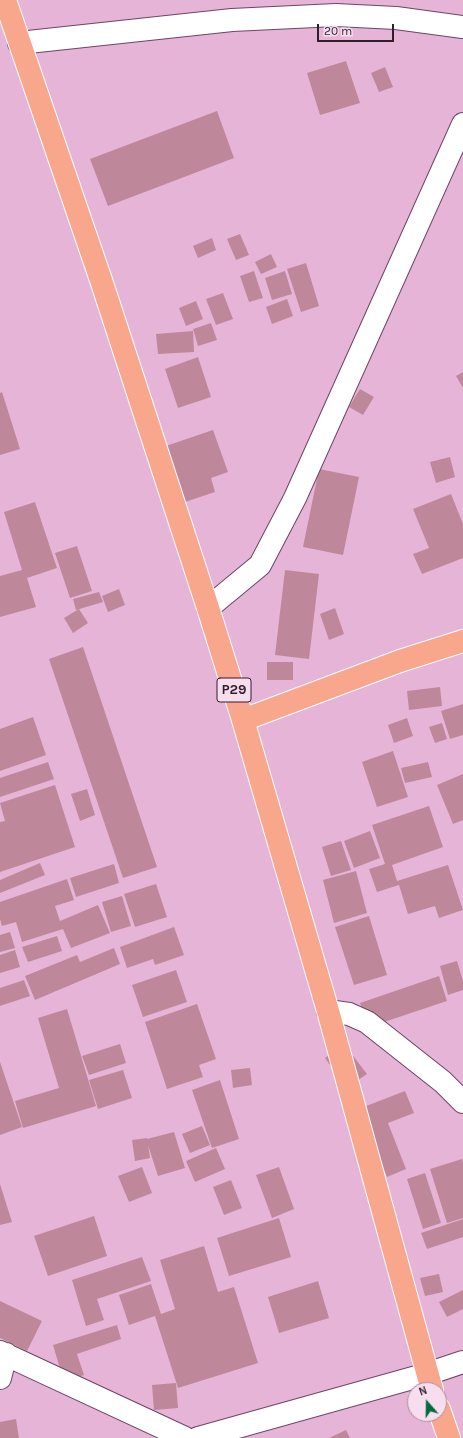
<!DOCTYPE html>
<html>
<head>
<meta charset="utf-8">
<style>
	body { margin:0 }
	#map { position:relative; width:463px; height:1438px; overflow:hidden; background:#e5b4d6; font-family:Karla,sans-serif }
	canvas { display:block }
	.north { position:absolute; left:407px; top:1382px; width:40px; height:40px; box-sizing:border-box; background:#f7ddee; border:1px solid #a791a0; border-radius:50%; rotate:340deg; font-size:11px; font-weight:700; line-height:16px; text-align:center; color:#301e2b }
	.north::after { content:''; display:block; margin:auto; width:14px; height:18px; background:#026a3f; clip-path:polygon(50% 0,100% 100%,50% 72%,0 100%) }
	.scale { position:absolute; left:317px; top:24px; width:77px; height:18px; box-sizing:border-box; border:2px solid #301e2b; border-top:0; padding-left:5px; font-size:12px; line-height:14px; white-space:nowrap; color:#301e2b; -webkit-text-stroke:3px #f7ddee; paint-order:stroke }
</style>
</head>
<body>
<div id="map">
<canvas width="463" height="1438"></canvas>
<div class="north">N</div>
<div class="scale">20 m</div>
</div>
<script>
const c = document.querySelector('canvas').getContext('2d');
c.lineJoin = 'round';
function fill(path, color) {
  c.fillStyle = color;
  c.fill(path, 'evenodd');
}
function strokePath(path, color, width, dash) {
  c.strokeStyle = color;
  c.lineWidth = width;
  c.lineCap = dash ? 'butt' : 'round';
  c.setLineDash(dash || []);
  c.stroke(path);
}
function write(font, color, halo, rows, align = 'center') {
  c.font = font + ' Karla,sans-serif';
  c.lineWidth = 4;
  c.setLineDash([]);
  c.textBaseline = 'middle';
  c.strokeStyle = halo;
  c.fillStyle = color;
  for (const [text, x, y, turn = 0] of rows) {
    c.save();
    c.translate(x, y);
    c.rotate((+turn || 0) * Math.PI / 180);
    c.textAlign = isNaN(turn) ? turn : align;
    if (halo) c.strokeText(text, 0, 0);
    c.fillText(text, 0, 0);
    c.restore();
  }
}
fill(new Path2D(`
	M346 61 360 103 320 115 307 73Z
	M385 67 393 87 379 92 371 73Z
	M217 111 234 158 108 206 90 159Z
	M240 234 249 255 236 260 227 239Z
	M212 238 216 250 198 258 193 246Z
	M271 254 277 267 261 274 255 262Z
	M306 263 319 306 301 312 287 269Z
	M254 271 263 298 249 302 240 276Z
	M285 271 292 294 272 300 265 278Z
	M223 293 233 319 216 325 206 299Z
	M287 299 293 316 272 324 266 307Z
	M196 301 203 319 186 326 179 308Z
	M211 323 217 340 198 346 193 329Z
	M193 331 194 352 158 354 156 334Z
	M198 357 211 397 178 408 165 369Z
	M463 372V388L456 376Z
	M360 389 374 397 363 415 349 407Z
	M2 392 20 449 0 455V393Z
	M213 430 228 472 211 478 215 492 185 502 166 446Z
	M450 457 455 477 436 483 430 462Z
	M319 469 359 477 343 555 303 547Z
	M451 494 463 524V558L422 574 413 554 429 548 413 509Z
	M35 502 57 568 27 578 36 607 0 617V576L22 570 4 512Z
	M77 546 92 591 70 598 55 553Z
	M285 570 319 574 309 659 275 655Z
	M119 589 125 605 108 612 102 596Z
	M99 592 103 602 76 610 73 599Z
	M335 608 344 634 329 640 320 614Z
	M79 609 88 623 73 633 64 618Z
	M83 647 157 867 123 878 49 659Z
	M267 662H293V680H267Z
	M440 687 442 706 409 710 407 691Z
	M463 704V735L450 739 441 711Z
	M33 717 46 755 0 771V729Z
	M407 718 413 736 394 743 388 725Z
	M442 723 447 739 435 743 429 727Z
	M393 751 408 797 377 807 362 762Z
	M48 762 54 779 0 797V778Z
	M428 762 432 777 405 783 401 768Z
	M463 774V820L453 824 437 785Z
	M55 785 75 847 0 872V822L5 821 0 803Z
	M87 789 95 815 80 821 71 794Z
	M429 806 443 847 392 865 397 881 448 865 463 910 439 918 435 906 408 914 399 885 377 892 369 869 385 864 372 825Z
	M370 831 380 858 354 868 344 841Z
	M341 841 351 870 331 876 322 847Z
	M40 863 45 875 0 893V880Z
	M114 864 119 883 76 897 70 878Z
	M356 871 367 913 334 923 323 880Z
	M67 879 74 900 55 906 60 921 98 905 110 933 71 948 63 929 22 942 16 922 2 926 0 919V902Z
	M156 884 167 917 135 927 124 894Z
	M122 896 131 926 111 932 102 902Z
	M369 916 387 975 354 985 335 927Z
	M174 927 184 955 155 965 153 959 127 968 120 947Z
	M10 932 15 948 0 952V935Z
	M57 936 62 951 28 962 22 947Z
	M114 948 120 964 35 1000 25 976 77 955 80 962Z
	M15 950 20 967 0 973V955Z
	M457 961 463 981V990L448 995 440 966Z
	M176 970 187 1002 143 1017 132 985Z
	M439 976 447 1001 369 1027 360 1003Z
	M24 980 30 996 0 1006V988Z
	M197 1004 216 1059 199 1065 203 1077 167 1089 145 1022Z
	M67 1009 96 1106 23 1128 15 1101 59 1088 38 1018Z
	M120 1044 126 1063 89 1075 82 1056Z
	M344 1044 367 1074 347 1088 325 1058Z
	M0 1062 22 1127 0 1135Z
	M250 1068 252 1085 233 1088 231 1070Z
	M123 1070 132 1098 98 1109 89 1080Z
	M220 1080 239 1139 212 1148 192 1090Z
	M405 1091 414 1113 388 1123 406 1169 387 1177 361 1108Z
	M202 1126 210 1145 190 1153 182 1134Z
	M174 1132 185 1168 158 1176 148 1145 150 1158 135 1161 132 1140 147 1138V1139Z
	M216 1148 225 1169 195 1182 186 1161Z
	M462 1159 463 1163V1218L447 1223 430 1169Z
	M142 1167 152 1193 129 1202 118 1176Z
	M279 1167 294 1209 272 1218 256 1175Z
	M425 1173 441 1223 423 1229 407 1179Z
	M231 1180 242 1208 224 1215 213 1187Z
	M0 1184 12 1222 0 1225Z
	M94 1216 107 1256 48 1276 34 1236Z
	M279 1218 291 1257 229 1276 217 1238Z
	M463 1219V1237L427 1249 421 1233Z
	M204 1246 218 1292 234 1287 258 1363 178 1388 155 1316 129 1325 119 1295 151 1284 161 1314 175 1309 160 1260Z
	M142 1257 151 1281 97 1299 104 1320 86 1326 72 1280Z
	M439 1274 443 1292 425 1296 420 1278Z
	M318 1281 329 1318 279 1333 268 1297Z
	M463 1290V1309L447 1317 439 1302Z
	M0 1301 42 1321 27 1351 0 1338Z
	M117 1325 121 1339 77 1354 84 1375 64 1382 53 1345Z
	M176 1383 178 1408 154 1410 152 1385Z
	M16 1419 19 1438H0V1422Z
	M346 1430 350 1438H329Z`), '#bf889a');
const minor = new Path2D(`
	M19 43 232 20 336 15 396 18 463 27
	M208 608 260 565 295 498 463 124
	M328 1011 349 1014 367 1022 443 1082 463 1102
	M0 1352 185 1438
	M0 1378 6 1354
	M198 1438 427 1374 463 1362`);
const major = new Path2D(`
	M5 0 102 283 208 608 243 720 328 1011 432 1390
	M243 720 400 661 463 641
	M439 1409 449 1438`);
strokePath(minor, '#6e4563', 24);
strokePath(major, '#fff', 24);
strokePath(minor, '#fff', 22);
strokePath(major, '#f8a68c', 22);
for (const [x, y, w] of [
	[234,690,34]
]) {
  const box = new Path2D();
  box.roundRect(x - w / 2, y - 12, w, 24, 3);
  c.fillStyle = '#f7ddee';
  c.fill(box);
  strokePath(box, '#301e2b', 1);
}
write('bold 14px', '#301e2b', null, [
	["P29",234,690]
]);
</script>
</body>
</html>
